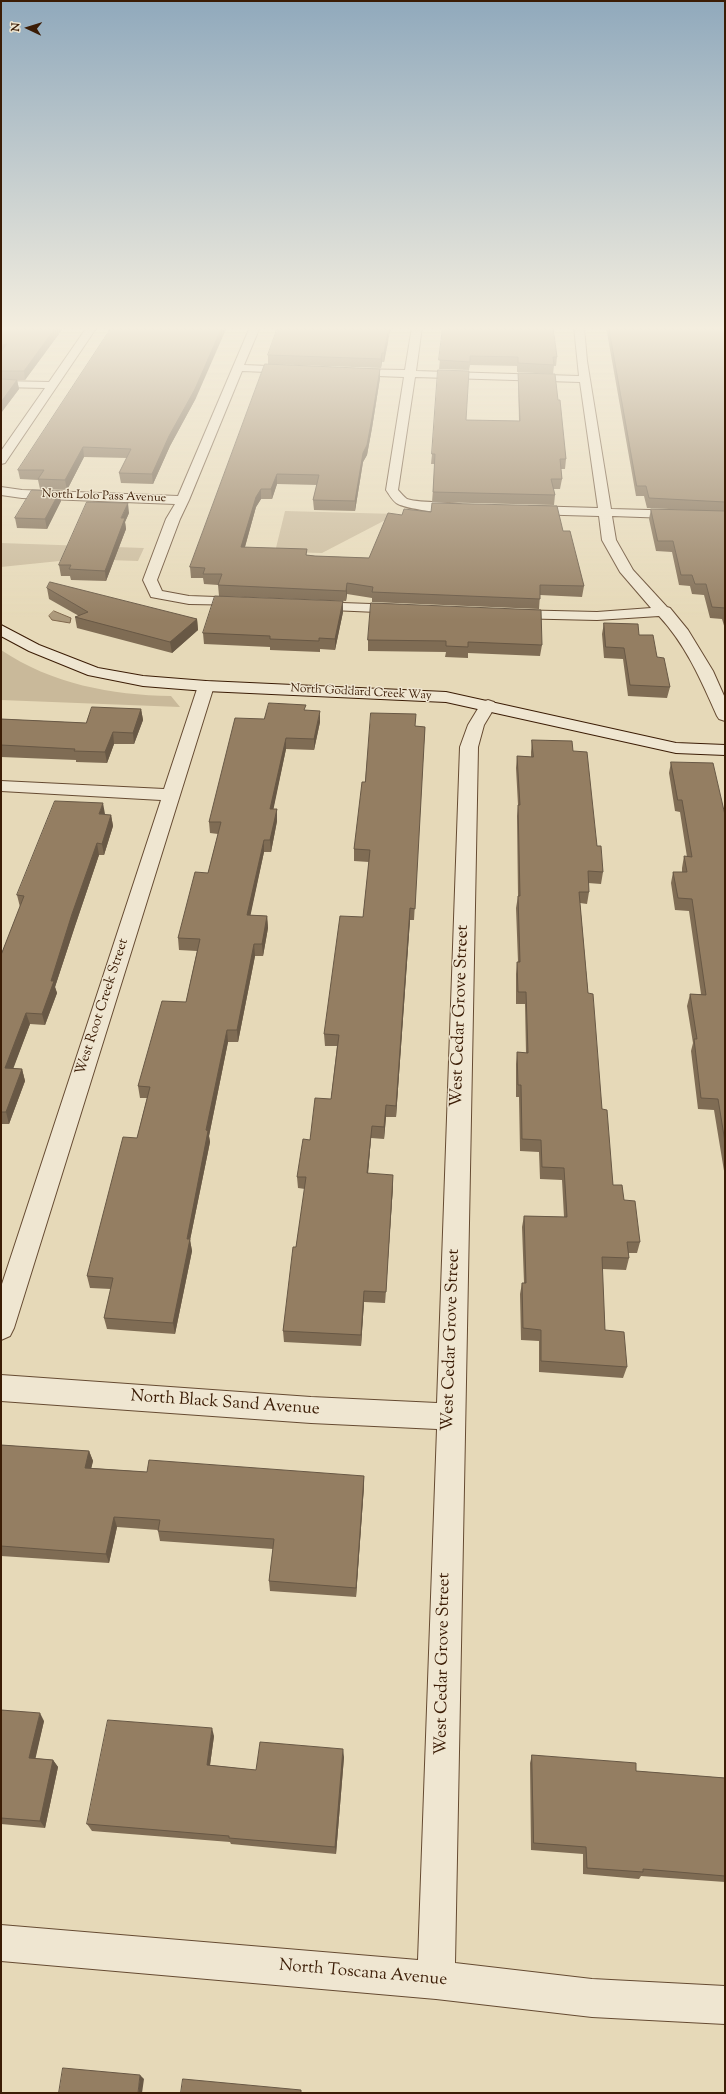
<!DOCTYPE html>
<html>
<head>
<meta charset="utf-8">
<style>
	body { margin:0 }
	#map { position:relative; width:726px; height:2094px; overflow:hidden; background:#e6d9b8; font-family:"Sorts Mill Goudy",serif }
	canvas { display:block }
	.frame { position:absolute; inset:0; border:2px solid #3b1c05; pointer-events:none }
	.north { position:absolute; left:8px; top:8px; width:40px; height:40px; -webkit-text-stroke:3px #efe6d1; paint-order:stroke; rotate:274deg; font-size:11px; font-weight:700; line-height:16px; text-align:center; color:#3b1c05 }
	.north::after { content:''; display:block; margin:auto; width:14px; height:18px; background:#3b1c05; clip-path:polygon(50% 0,100% 100%,50% 72%,0 100%) }
</style>
</head>
<body>
<div id="map">
<canvas width="726" height="2094"></canvas>
<div class="frame"></div>
<div class="north">N</div>
</div>
<script>
const c = document.querySelector('canvas').getContext('2d');
c.lineJoin = 'round';
function fill(path, color) {
  c.fillStyle = color;
  c.fill(path, 'evenodd');
}
function strokePath(path, color, width, dash) {
  c.strokeStyle = color;
  c.lineWidth = width;
  c.lineCap = dash ? 'butt' : 'round';
  c.setLineDash(dash || []);
  c.stroke(path);
}
function write(font, color, halo, rows, align = 'center') {
  c.font = font + ' "Sorts Mill Goudy",serif';
  c.lineWidth = 3;
  c.setLineDash([]);
  c.textBaseline = 'middle';
  c.strokeStyle = halo;
  c.fillStyle = color;
  for (const [text, x, y, turn = 0] of rows) {
    c.save();
    c.translate(x, y);
    c.rotate((+turn || 0) * Math.PI / 180);
    c.textAlign = isNaN(turn) ? turn : align;
    if (halo) c.strokeText(text, 0, 0);
    c.fillText(text, 0, 0);
    c.restore();
  }
}
fill(new Path2D(`
	M285 511 397 514 322 553 275 552Z
	M1 543 144 548 138 561 79 559 1 567Z
	M1 650C52 684 111 695 171 696L180 707 1 700Z`), '#c9b99a');
const water = new Path2D(`
	M54 611 71 618 70 623 52 620 49 616Z`);
fill(water, '#ac997b');
strokePath(water, '#7f674c', 1);
const street = new Path2D(`
	M87 327H97L5 463 1 464V451L45 388 1 387V381L49 382Z
	M250 327H260L244 365 292 367 297 370 292 373 242 371 189 500 180 519 157 580 162 591 189 596 243 598 248 599 250 602 248 605 189 604 151 597 143 580 166 519 175 504 22 498 1 495V487L22 490 178 496Z
	M412 327H422L416 371 579 376 574 327H584L587 361 611 509 725 512V520L612 516 616 540 633 570 667 607 670 608 688 630 713 671 725 698V721L719 719 717 716C701 680 686 645 659 616L597 620 511 618 506 617 504 614 506 611 511 610 597 612 651 608 620 572 602 540 599 516 529 514 522 510 529 506 598 508 580 382 415 377 398 490C401 493 404 497 407 499 420 504 462 500 468 508 461 518 408 509 398 504 393 502 389 494 386 490L404 377 350 375 345 372 350 369 405 370Z
	M313 602 400 605 405 606 407 609 405 612 400 613 308 609 306 606 308 603Z
	M206 681 212 683 214 686 14 1328 10 1336 1 1340V1287L161 800 1 791V781L164 789 198 686 200 683Z
	M488 700 494 702 496 705 484 725 478 747 455 1963 592 1979 725 1986V2024L592 2017 436 1999 1 1961V1925L418 1960 437 1429 311 1423 1 1401V1375L311 1397 437 1403 460 747 468 725 482 702Z`);
const secondary = new Path2D(`
	M1 625 39 645 98 668 143 676 206 681 446 692 676 743 725 745V755L676 753 446 702 206 691 143 686 88 675 29 651 1 636Z`);
strokePath(street, '#664b32', 2);
strokePath(secondary, '#3b1c05', 2);
fill(street, '#efe6d1');
fill(secondary, '#efe6d1');
fill(new Path2D(`
	M1 327H64L25 380H17L19 389 1 413Z
	M443 327 557 357 556 366H554L553 374 517 372V366L470 365 469 370 439 369Z
	M606 327H721L725 337V629L722 619 710 618 704 595 692 594 690 586 679 585 672 552 656 551 649 519 651 509 691 510 647 508 644 496H636Z
	M388 342 384 362H382L381 368 268 364V355Z
	M265 364 380 369V378L372 428 367 455 363 462 355 511 314 510 313 500 317 485 277 484 272 499H261L256 507 245 547 315 556 369 558 563 531 584 586 582 597 540 595 539 609 372 602V598L347 594 346 601 219 596 218 585 204 584 203 578H191L190 567Z
	M518 373 558 400 566 459 565 469H561L562 479 560 489H553L555 495 554 505 432 502 435 464H431L432 454 466 420 519 421 518 382Z
	M196 398 170 446 153 484 121 483 119 473 127 458 84 457 67 490 40 489 38 480 20 479 18 470Z
	M60 491 61 501 47 529 17 528 15 518Z
	M129 513 125 522 126 529 106 581 71 580 70 576H61L59 565Z
	M47 588 197 619 198 630 172 653 77 628 75 617 79 616 49 599Z
	M343 601V612L335 650 320 649V652L270 650V647L204 644 203 633Z
	M371 603 542 645 540 656 468 653V658L445 657 446 652 368 651V640Z
	M604 623 639 635 657 657 670 687 667 698 628 696 623 659 604 658 602 634Z
	M141 709 143 720 134 744H114L107 763 76 762V760L1 757V719L86 723Z
	M306 710 320 722 314 750 286 749 273 809H277V821L271 852H264L250 915 267 916 268 928 263 956H255L238 1042H228L209 1136 210 1142 190 1240 192 1251 175 1334 107 1329 104 1318 111 1289 90 1288 87 1276 137 1138 147 1098H140L138 1086 186 1002 197 951 179 950 178 938 208 873 218 834 210 833 209 822 264 719Z
	M415 726 425 727 414 920H410L396 1117H386L384 1139 371 1138 368 1173 393 1186 385 1303 364 1302 361 1346 284 1342 283 1331 296 1247 305 1189 298 1188 297 1177 310 1140 331 1099 337 1046H325L324 1034 363 917 369 862 354 861V849L365 782Z
	M532 740 573 751 597 846 603 872 601 884 588 883 589 892 587 904 580 903 588 993 602 1109 613 1185 624 1200 640 1242 637 1253H628L629 1258 626 1270 602 1269 605 1330 627 1367 623 1378 539 1372V1341L521 1340 520 1294 522 1283H524L522 1227 524 1216 564 1217 562 1180 540 1179 539 1152 520 1151 519 1097H516V1064L517 1052 526 1053 525 1004H516V974L517 962H518L516 908 518 896 517 816 518 805 516 768 517 756 531 757V752Z
	M671 762 725 815V1177L714 1110 698 1109 691 1051 693 1043 687 1006 690 994H701L689 911 675 910 671 883 673 872H682V868L684 856 687 857 680 812 675 811 669 773Z
	M105 815H111L113 826 104 855H99L75 926 55 987 57 993 45 1025 30 1024 13 1068 22 1069 25 1081 9 1124H1V955L20 907 17 895Z
	M1 1445 89 1451 93 1461 91 1468 147 1472 364 1476V1486L356 1597 270 1591 269 1581 273 1549 160 1541 158 1531V1530L117 1527 109 1563 1 1556Z
	M1 1710 44 1721 35 1758 53 1760 58 1767 45 1828 1 1824Z
	M214 1736 210 1765 256 1770 344 1757 336 1854 231 1844 230 1842 92 1831 87 1824Z
	M532 1755 636 1771 725 1778V1882L641 1876 639 1879 583 1874V1854L531 1850 530 1763Z`), '#7f6c54');
fill(new Path2D(`
	M56 327H64L25 380 24 371Z
	M222 327H227L196 398 170 446 153 484 152 474 169 436Z
	M389 327H391L384 362V353Z
	M7 344 1 354V345Z
	M382 353V362L381 368V359Z
	M380 369V378L372 428 367 455 363 462 355 511V501L363 453Z
	M17 380 19 389 1 413V402Z
	M83 447 84 457 67 490 65 480Z
	M277 474V484L272 499 271 489Z
	M261 489V499L256 507 242 557 241 547 256 497Z
	M60 491 61 501 47 529 45 519Z
	M128 503 129 513 125 522 126 529 106 581 105 571 121 518Z
	M347 583V594L346 601V591Z
	M343 601V612L335 650V639Z
	M197 619 198 630 172 653 170 642Z
	M141 709 143 720 134 744 133 733Z
	M320 711V722L314 750V739Z
	M113 732 114 744 107 763 105 752Z
	M286 738V749L271 821 270 809Z
	M103 803 105 814H99Z
	M277 809V821L271 852 270 840Z
	M111 815 113 826 104 855 102 844Z
	M264 840V852L248 927 247 915Z
	M97 843 99 855 75 926 55 987 57 993 45 1025 42 1014 51 981 72 914Z
	M410 908V920L396 1117V1106Z
	M267 916 268 928 263 956 262 944Z
	M254 944 255 956 238 1042 237 1030Z
	M26 1013 30 1024 9 1080 5 1068Z
	M227 1030 228 1042 209 1136 210 1142 190 1240 192 1251 175 1334 173 1323 187 1239 206 1130Z
	M22 1069 25 1081 9 1124 6 1112Z
	M386 1105V1117L384 1139V1127Z
	M372 1126 371 1138 367 1185V1173Z
	M393 1175V1186L385 1303 386 1292Z
	M364 1291V1302L361 1346V1335Z
	M89 1451 93 1461 89 1478 85 1468Z
	M364 1476V1486L356 1597V1588Z
	M114 1517 117 1527 109 1563 106 1554Z
	M40 1713 44 1721 34 1765 29 1758Z
	M212 1728 214 1736 209 1772 207 1765Z
	M343 1749 344 1757 336 1854 335 1847Z
	M53 1760 58 1767 45 1828 40 1821Z
	M140 2075 144 2079 142 2093H138Z`), '#685845');
const building = new Path2D(`
	M1 327H56L24 371H1V352L7 344 1 345Z
	M112 327H222L195 389 169 436 152 474 119 473 131 449 83 447 65 480 38 479 44 470H18Z
	M278 327H389L384 353H382L381 359 268 355Z
	M443 327H553L557 357H553L554 365 518 363V357L470 356V362L439 360Z
	M609 327H721L725 337V502L649 498 646 486H637Z
	M265 364 380 369 372 418 367 445 363 453 355 501 313 500 319 475 277 474 271 489H261L256 497 241 547 307 549 306 555 315 556 369 558 388 513 402 515 404 509 431 512 432 503 557 506 563 531H570L584 586 540 585V599L372 592 373 587 347 583 346 591 218 585 222 574H203L205 568 190 567Z
	M438 370 469 371 466 420 520 421 518 373 555 374 558 400H560L566 459H560L562 479H551L555 495 433 492 435 454H432Z
	M1 379 17 380 1 402Z
	M32 490 60 491 45 519 15 518Z
	M87 502 128 503 121 518H125L105 571 69 569 71 565H59Z
	M651 509 725 511V609V608L712 607 706 584H695L692 575H681L673 541H658Z
	M50 582 197 619 170 642 75 617 88 612 47 588Z
	M215 596 343 601 335 639 319 638V641L270 639V636L203 633Z
	M371 603 541 610 542 645 468 642V647L446 646V641L368 640Z
	M604 623 638 624 639 635H653L657 657 664 658 670 687 630 685 624 648 606 647Z
	M269 703 306 705 304 710 320 711 314 739 286 738 270 809H277L270 840H264L247 915 267 916 262 944H254L237 1030H227L206 1130 208 1131 187 1239H190L173 1323 104 1318 113 1278 87 1276 123 1137 137 1138 150 1087 138 1086 162 1001 186 1002 200 939 178 938 195 872 208 873 221 822H209L235 718 264 719Z
	M92 707 141 709 133 733 113 732 105 752 74 751 75 749 1 745V719L86 723Z
	M371 713 416 714 415 726 425 727 415 909 410 908 396 1106 386 1105 384 1127 372 1126 367 1173 393 1175 386 1292 364 1291 361 1335 283 1331 293 1247H296L306 1177H297L303 1139 310 1140 315 1098 331 1099 339 1035 324 1034 340 916 363 917 370 850 354 849 362 782H365Z
	M532 740 572 741 573 751 587 752 597 846H601L603 872 588 871 589 892H579L588 993 593 994 602 1109 607 1110 613 1185H622L624 1200 635 1201 640 1242H627L629 1258 602 1257 605 1330 624 1332 627 1367 541 1361V1330L523 1328 522 1283H526L524 1216 567 1217 564 1168 542 1167 541 1140 522 1139 521 1085H518L517 1052 528 1053 526 992H518L517 962H520L518 896H520L518 805H520L517 756 533 757Z
	M671 762 713 763 725 815V1142L718 1099 701 1098 694 1039H697L690 994 706 995 692 899 678 898 673 872H687L684 856 692 857 682 800H678Z
	M55 801 103 803 99 814 111 815 102 844 97 843 72 914 51 981H54L42 1014 26 1013 5 1068 22 1069 6 1112H1V955L24 896 17 895Z
	M1 1445 89 1451 85 1468 147 1472 149 1460 364 1476 356 1588 269 1581 274 1539 158 1531 160 1520 114 1517 106 1554 1 1546Z
	M1 1710 40 1713 29 1758 53 1760 40 1821 1 1818Z
	M108 1720 212 1728 207 1765 256 1770 260 1742 343 1749 335 1847 229 1838V1836L87 1824Z
	M532 1755 636 1763V1771L725 1778V1876L643 1869V1872L587 1868 586 1847 534 1843Z
	M63 2068 140 2075 138 2093H59Z
	M183 2079 301 2090V2093H181Z`);
fill(building, '#947e62');
strokePath(building, '#685845', 1);
const sky = c.createLinearGradient(0, 0, 0, 620);
sky.addColorStop(0, '#90a9bc');
sky.addColorStop(0.53, '#f4eedf');
sky.addColorStop(1, '#f4eedf00');
c.fillStyle = sky;
c.fillRect(0, 0, 726, 620);
write('12px', '#3b1c05', '#efe6d1', [
	["North Lolo Pass Avenue",104,497,2],
	["North Goddard Creek Way",361,693,3]
]);
write('14px', '#3b1c05', '#efe6d1', [
	["West Root Creek Street",103,1007,-72]
]);
write('17px', '#3b1c05', '#efe6d1', [
	["West Cedar Grove Street",461,1016,-88],
	["West Cedar Grove Street",452,1340,-88],
	["North Black Sand Avenue",225,1404,4],
	["West Cedar Grove Street",444,1664,-89],
	["North Toscana Avenue",363,1974,5]
]);
</script>
</body>
</html>
